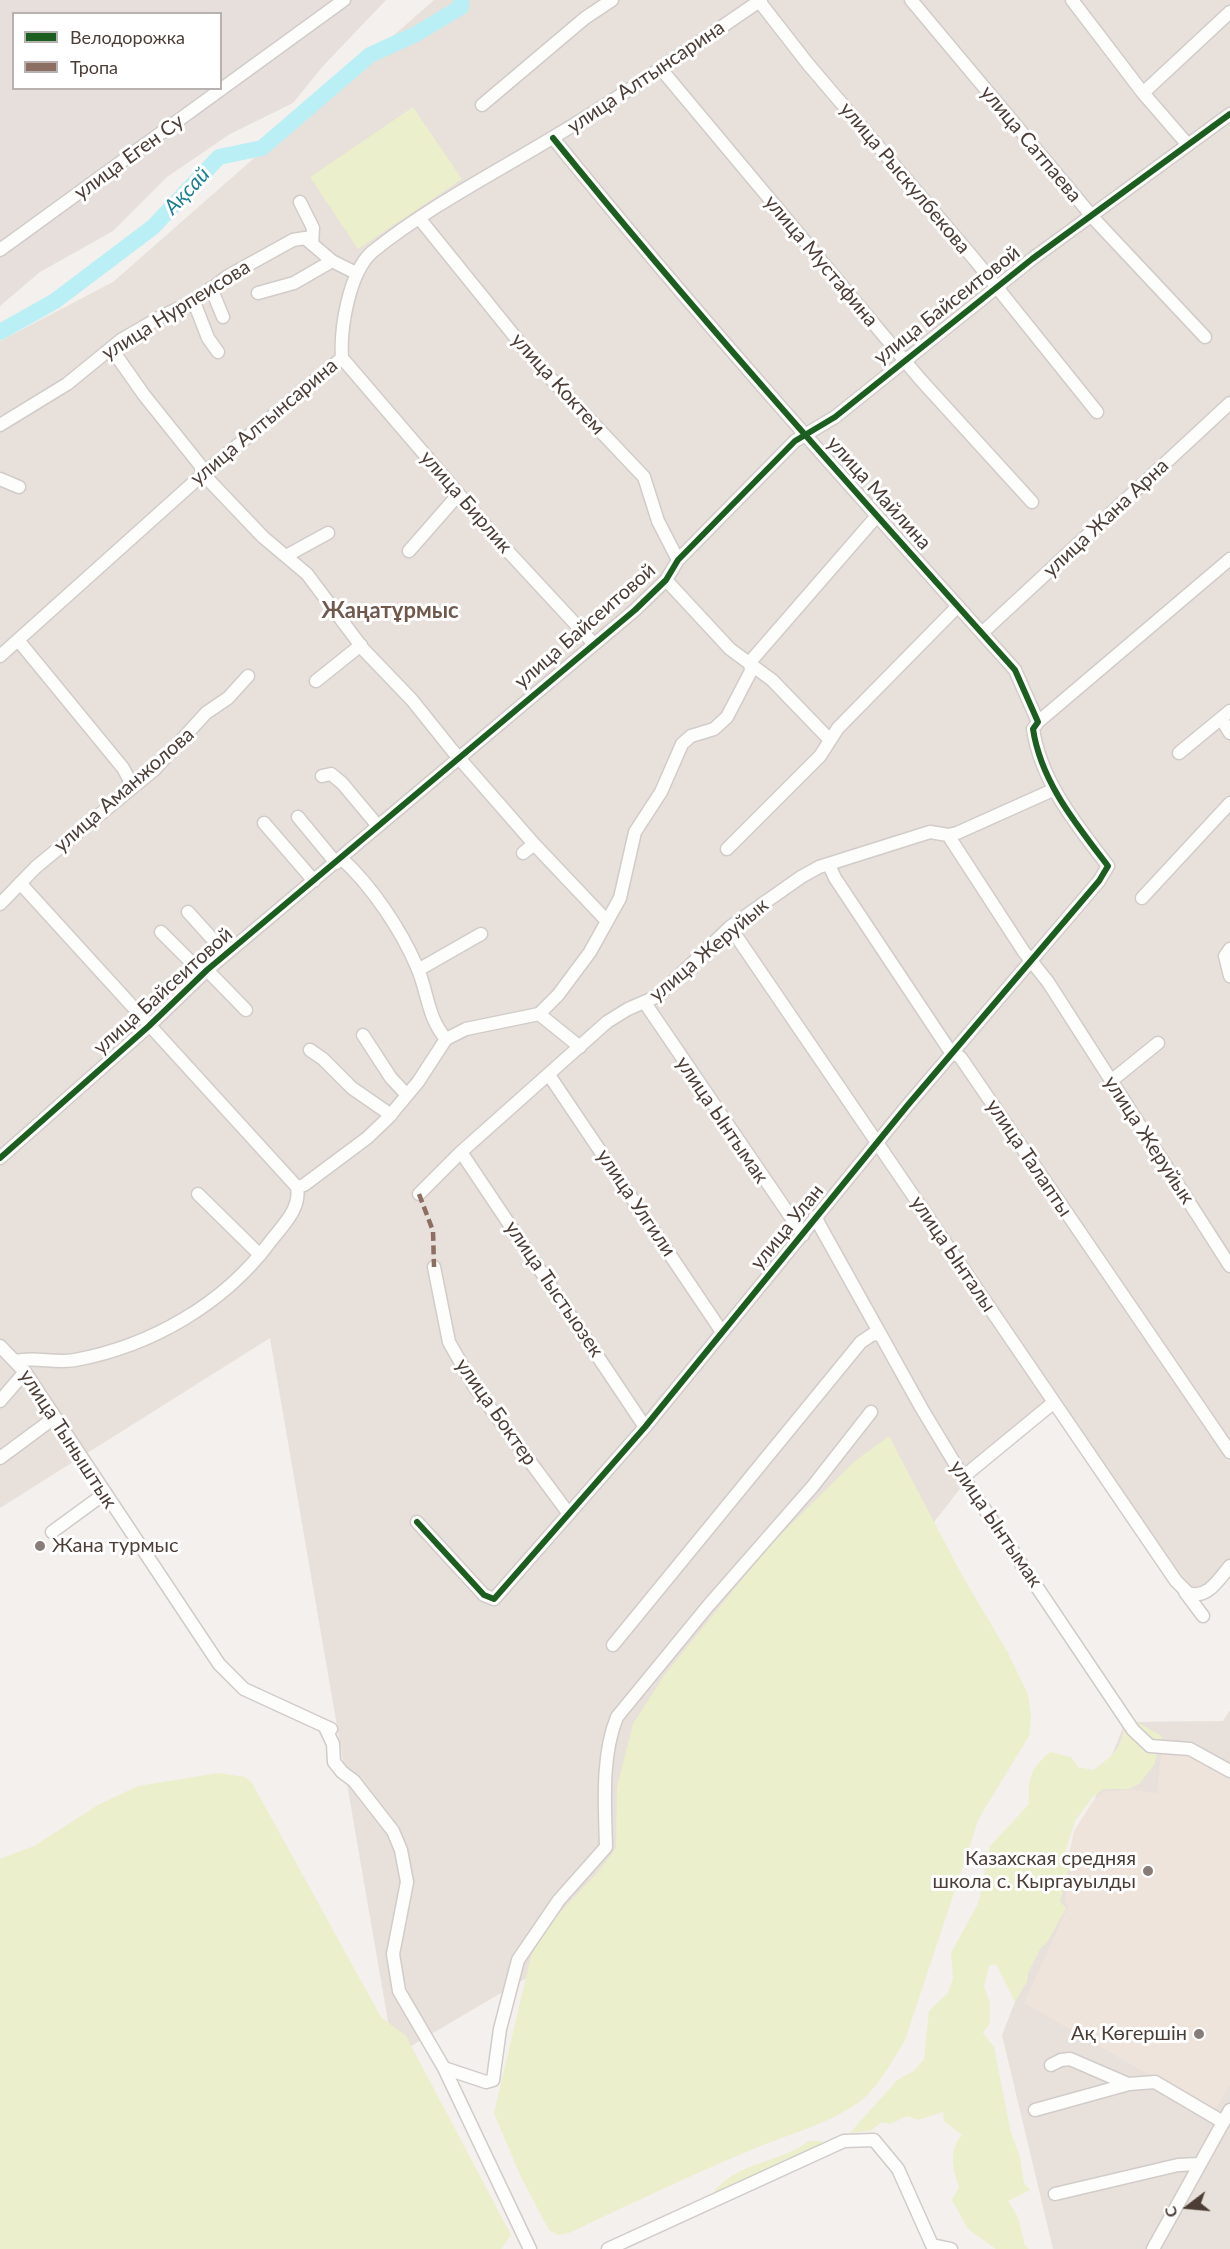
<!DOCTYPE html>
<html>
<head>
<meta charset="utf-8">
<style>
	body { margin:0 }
	#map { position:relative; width:1230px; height:2249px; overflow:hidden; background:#f4f0ed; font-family:Lato,sans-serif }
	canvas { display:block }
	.legend { position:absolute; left:12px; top:12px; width:210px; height:78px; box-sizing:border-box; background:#fff; border:2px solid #b7b2af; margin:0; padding:8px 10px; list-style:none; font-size:18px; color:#4c3e37 }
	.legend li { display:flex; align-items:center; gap:12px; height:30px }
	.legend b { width:30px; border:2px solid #b7b2af }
	.north { position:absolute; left:1158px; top:2177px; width:60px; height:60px; -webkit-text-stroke:4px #fff; paint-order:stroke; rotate:254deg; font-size:16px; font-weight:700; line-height:24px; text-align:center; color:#4c3e37 }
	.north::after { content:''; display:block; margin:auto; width:21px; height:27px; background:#4c3e37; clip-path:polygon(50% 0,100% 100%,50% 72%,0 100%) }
</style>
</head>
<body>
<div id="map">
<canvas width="1230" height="2249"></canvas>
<ul class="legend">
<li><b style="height:8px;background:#1b5e20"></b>Велодорожка</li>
<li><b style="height:8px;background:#8d6e63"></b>Тропа</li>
</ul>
<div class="north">С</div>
</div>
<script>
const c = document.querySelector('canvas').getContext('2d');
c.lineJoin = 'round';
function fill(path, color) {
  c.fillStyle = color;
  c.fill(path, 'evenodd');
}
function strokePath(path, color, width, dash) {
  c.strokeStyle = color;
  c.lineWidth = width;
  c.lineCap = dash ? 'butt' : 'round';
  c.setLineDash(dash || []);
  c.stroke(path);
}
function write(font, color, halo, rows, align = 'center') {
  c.font = font + ' Lato,sans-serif';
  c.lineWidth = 6;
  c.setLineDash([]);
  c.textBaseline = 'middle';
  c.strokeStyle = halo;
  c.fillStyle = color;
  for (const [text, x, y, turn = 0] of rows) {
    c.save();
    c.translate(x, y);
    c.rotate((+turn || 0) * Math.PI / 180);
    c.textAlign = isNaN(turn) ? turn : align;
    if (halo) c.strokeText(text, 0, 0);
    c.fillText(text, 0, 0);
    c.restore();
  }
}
fill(new Path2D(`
	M434 0H1230V1561L1204 1589 1196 1593 1188 1587 1057 1405 970 1476 623 1921 394 2056 270 1338 0 1508V341L113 282Z
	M1230 1710V2249H1053L1002 2035 1125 1722 1223 1721Z`), '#e8e0da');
fill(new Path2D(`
	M0 0H386L323 66 293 103 230 134 167 177 113 231 40 272 0 306ZM14 14H220V88H14Z`), '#e6dfdc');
fill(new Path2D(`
	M1163 1739 1230 1776V2085L1214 2112 1024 2003 1068 1906 1065 1900 1072 1861 1069 1854 1074 1831 1093 1801 1104 1791 1133 1790 1157 1793Z`), '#efe4dc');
fill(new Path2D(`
	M413 107 462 179 358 249 310 177Z
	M889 1436 963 1577 1007 1651 1028 1694 1031 1717 1029 1736 979 1818 905 2040C892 2061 878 2088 859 2102 825 2126 788 2134 751 2150 689 2176 629 2204 569 2233L558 2235 549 2230 520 2175 494 2113 531 1956 549 1924 598 1872 616 1848 617 1787 633 1724 665 1674 771 1544 855 1461Z
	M1125 1722 1138 1723 1162 1736 1154 1765 1139 1784 1129 1789H1103L1092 1798 1075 1821 1066 1850 1070 1865 1060 1901 1066 1908 1048 1941 1040 1949 1028 1973 1027 1982 1015 2002 996 1964 989 1966 984 1987 990 2002V2023L983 2033 994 2047 1011 2133 1020 2157 1024 2183 1030 2190 1008 2201 1018 2217 1025 2246 1029 2249H996L968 2229 952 2200 959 2187C953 2168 948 2151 962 2135L944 2121 943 2112 918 2120 907 2116 890 2124 882 2122 870 2131 850 2133 897 2080 914 2071 924 2059 929 2011 948 1993 953 1978 951 1953 978 1904 990 1846 1029 1804C1028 1778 1030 1769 1050 1752L1071 1757 1078 1767 1093 1770C1113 1756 1123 1747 1125 1722Z
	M218 1773 245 1777 252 1783 381 2017 406 2036 511 2235 501 2249H0V1859L34 1846 98 1805 138 1786Z
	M809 2141H822L817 2161C809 2159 796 2155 789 2158 753 2169 770 2203 713 2193 736 2162 780 2163 809 2141Z`), '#ebefcb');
strokePath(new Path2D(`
	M0 332 55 301 153 227 219 157 262 148 370 55 416 34 461 7V0`), '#baeff5', 16);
const minor = new Path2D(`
	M911 0 1096 221 1205 337
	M1072 0 1143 93 1188 145
	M759 1 808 64 975 260 1097 412
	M661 69 920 379 1032 502
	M1143 93 1230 12
	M482 105 585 18 612 0
	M300 202 313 228 312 244
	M419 218 537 364 644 477 658 521 678 560
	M0 250 344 0
	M211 288 223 317
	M258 293 294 283 332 261
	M194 302 208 338 218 352
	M111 348 144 395 200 465 203 474 263 537 307 574 364 650 412 700 452 750 534 844 606 920
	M342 358 504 547 594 644
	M0 425 67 384 121 340 164 315 194 302 228 276 293 240 305 238 332 261 356 273
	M0 479 19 487
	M409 551 458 495
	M286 556 328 533
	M666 580 730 649 772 680 830 740
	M982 633 1230 403
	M18 640 123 768 129 779V789
	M0 656 203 474 342 358C340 328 349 273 372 252 428 207 491 175 552 138 624 95 692 47 761 0
	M316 681 361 645
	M1222 720 1230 733
	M1038 722 1230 559
	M1179 753 1230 711
	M322 776 331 774 342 783 378 826
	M298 817 336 863
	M264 823 314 881
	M948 835 1024 952 1048 982 1230 1266
	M727 849 820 756 838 728 958 606
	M523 853 534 844
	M341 858C372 886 401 930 417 967 428 992 427 1017 446 1039
	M829 865 835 878 948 1048 961 1058 1230 1452
	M20 883 297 1187
	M1142 898 1230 803
	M0 904 36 867 155 769 206 713 228 698 248 676
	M188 912 226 954
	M730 927 1176 1581 1188 1593C1207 1600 1219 1579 1230 1566
	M161 932 203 974
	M1230 949 1225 956 1230 976
	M207 970 246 1010
	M418 970 481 934
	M645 1003 803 1235
	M539 1014 580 1047
	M363 1035 391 1078 407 1095
	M310 1050 323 1059 352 1088 391 1115
	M549 1075 722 1332
	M1111 1081 1158 1043
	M461 1152 645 1427
	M0 1158 149 1026 207 970 635 610 666 580 678 560 795 441 835 417 1032 259 1230 114
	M198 1194 260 1255
	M419 1194 461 1152 607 1022 628 1009 658 996 730 927 801 877 819 867 930 832 948 835 957 833 1053 790
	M815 1217 922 1409 963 1477 1133 1730 1150 1746 1190 1749 1230 1771
	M434 1267 449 1342 474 1386 569 1514
	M0 1346 25 1372 219 1664 244 1689 331 1729
	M16 1361C36 1356 54 1364 75 1360 151 1346 224 1304 270 1242 283 1225 301 1209 297 1187L304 1185 367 1138 388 1118 418 1082 446 1039 466 1029 539 1014 558 995 590 952 620 898 635 832 661 792 682 744 691 736 714 729 727 717 751 671 750 662 876 517
	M0 1401 25 1372
	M0 1458 54 1418
	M963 1477 1053 1403
	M417 1522 484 1595 494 1599 645 1427 907 1106 1099 881 1108 866C1076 824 1041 782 1033 729L1038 722 1015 670C858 495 701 321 553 138
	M52 1532 104 1494
	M1185 1592 1203 1616
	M613 1645 861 1342 873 1334 881 1335
	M325 1727 333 1744 334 1762 342 1772 354 1781 393 1831 401 1850 407 1882 393 1954 399 1991 444 2068 530 2249
	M1051 2065 1061 2060 1070 2059 1128 2084
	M444 2068 486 2082 493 2080 500 2029 518 1960 559 1900 606 1847C605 1806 601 1756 617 1717L708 1606 813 1486 871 1412
	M1035 2110 1129 2084 1155 2082 1223 2122
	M1055 2194 1178 2165 1200 2164
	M608 2249 844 2141 874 2140 898 2169 932 2245 951 2249
	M1153 2249 1230 2110`);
strokePath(minor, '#d1ccc9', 15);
strokePath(minor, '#fdfdfc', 12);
strokePath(new Path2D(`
	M419 1194 433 1231 434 1267`), '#8d6e63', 4.5, [9, 4.5]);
strokePath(new Path2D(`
	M0 1158 149 1026 207 970 635 610 666 580 678 560 795 441 835 417 1032 259 1230 114
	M417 1522 484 1595 494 1599 645 1427 907 1106 1099 881 1108 866C1076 824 1041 782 1033 729L1038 722 1015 670C858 495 701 321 553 138`), '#1b5e20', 6);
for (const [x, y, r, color] of [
	[40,1546,6,"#877c77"],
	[1148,1871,6,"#877c77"],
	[1199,2034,6,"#877c77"]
]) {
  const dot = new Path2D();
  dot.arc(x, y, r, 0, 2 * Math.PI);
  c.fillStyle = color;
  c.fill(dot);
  strokePath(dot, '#fff', 2);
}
write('20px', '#4c3e37', '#fff', [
	["улица Алтынсарина",646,77,-34],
	["улица Сатпаева",1031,144,50],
	["улица Еген Су",129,157,-36],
	["улица Рыскулбекова",905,178,50],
	["улица Мустафина",821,261,50],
	["улица Байсеитовой",947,305,-38],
	["улица Нурпеисова",176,310,-32],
	["улица Коктем",558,384,48],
	["улица Алтынсарина",264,422,-40],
	["улица Майлина",879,493,48],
	["улица Бирлик",466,502,49],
	["улица Жана Арна",1106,518,-43],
	["улица Байсеитовой",585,626,-41],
	["улица Аманжолова",124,790,-41],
	["улица Жеруйык",709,950,-40],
	["улица Байсеитовой",163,991,-42],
	["улица Ынтымак",722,1120,56],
	["улица Жеруйык",1149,1140,57],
	["улица Талапты",1029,1158,56],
	["улица Улгили",636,1203,56],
	["улица Улан",787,1227,-51],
	["улица Ынталы",953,1254,56],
	["улица Тыстыозек",554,1289,56],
	["улица Боктер",496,1412,55],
	["улица Тыныштык",68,1439,57],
	["улица Ынтымак",996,1524,56]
]);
write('20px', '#4c3e37', '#fff', [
	["Жана турмыс",52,1546,"left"],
	["Казахская средняя",1136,1859],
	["школа с. Кыргауылды",1136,1882],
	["Ақ Көгершін",1187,2034]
], 'right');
write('italic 21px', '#1c8090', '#fff', [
	["Ақсай",187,191,-47]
]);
write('bold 22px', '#70584d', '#fff', [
	["Жаңатұрмыс",390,611]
]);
</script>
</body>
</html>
